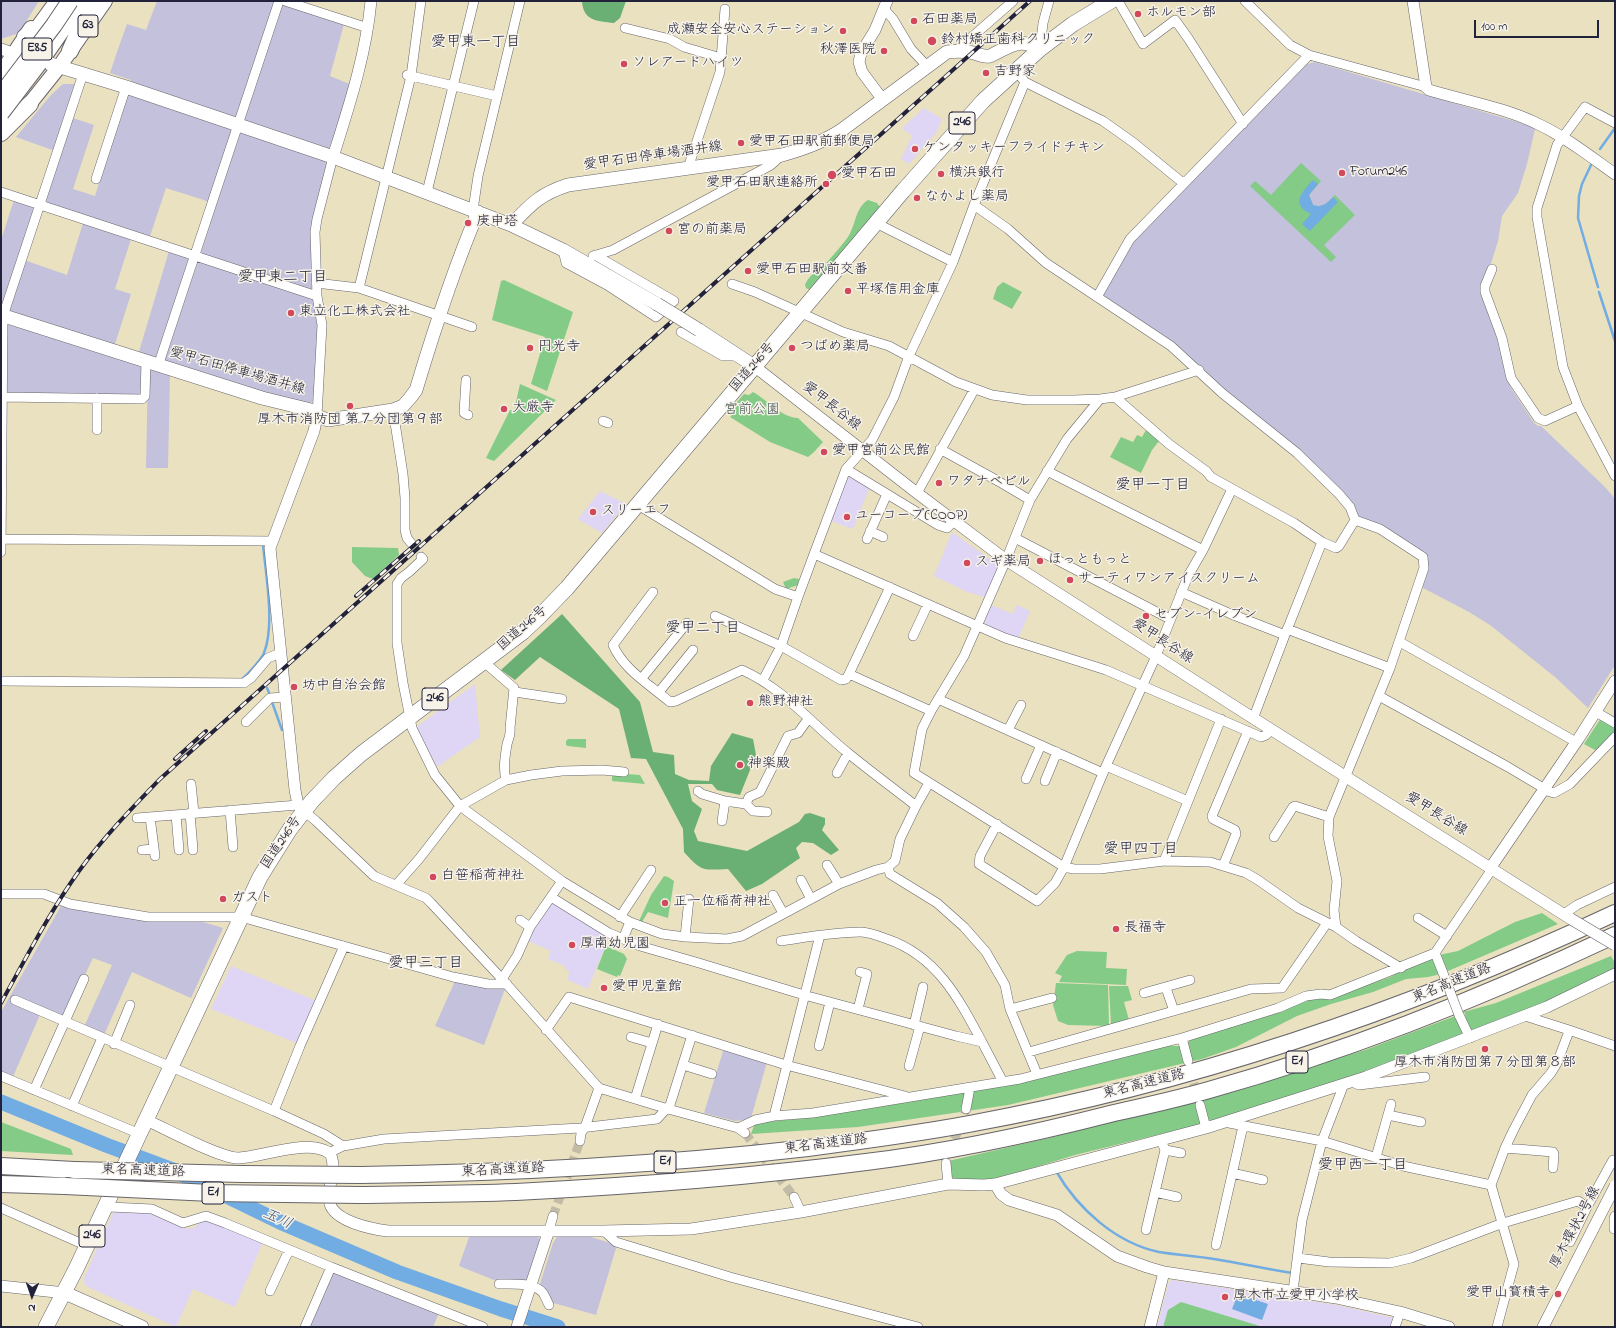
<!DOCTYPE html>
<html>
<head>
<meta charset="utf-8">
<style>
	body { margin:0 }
	#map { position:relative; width:1616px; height:1328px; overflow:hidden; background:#eae1c0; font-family:"Indie Flower",sans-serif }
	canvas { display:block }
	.frame { position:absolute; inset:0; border:2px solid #22223b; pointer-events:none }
	.north { position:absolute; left:12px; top:1276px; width:40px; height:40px; -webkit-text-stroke:3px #f7f3e8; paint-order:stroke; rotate:182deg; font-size:11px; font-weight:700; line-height:16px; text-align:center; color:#22223b }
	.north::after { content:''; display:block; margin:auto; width:14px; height:18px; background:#22223b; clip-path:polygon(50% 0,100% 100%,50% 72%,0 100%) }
	.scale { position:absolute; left:1474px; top:20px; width:125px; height:18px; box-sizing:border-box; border:2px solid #22223b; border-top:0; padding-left:5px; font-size:12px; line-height:14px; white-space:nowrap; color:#22223b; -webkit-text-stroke:3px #f7f3e8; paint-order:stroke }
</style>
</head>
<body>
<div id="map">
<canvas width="1616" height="1328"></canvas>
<div class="frame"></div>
<div class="north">N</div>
<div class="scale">100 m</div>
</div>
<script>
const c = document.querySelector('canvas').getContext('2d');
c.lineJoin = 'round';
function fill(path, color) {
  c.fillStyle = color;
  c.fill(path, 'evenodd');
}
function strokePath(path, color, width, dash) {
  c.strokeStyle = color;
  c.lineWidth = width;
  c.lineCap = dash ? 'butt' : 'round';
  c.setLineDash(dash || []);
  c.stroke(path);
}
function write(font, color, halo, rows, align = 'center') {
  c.font = font + ' "Indie Flower","Klee One",sans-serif';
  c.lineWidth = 3;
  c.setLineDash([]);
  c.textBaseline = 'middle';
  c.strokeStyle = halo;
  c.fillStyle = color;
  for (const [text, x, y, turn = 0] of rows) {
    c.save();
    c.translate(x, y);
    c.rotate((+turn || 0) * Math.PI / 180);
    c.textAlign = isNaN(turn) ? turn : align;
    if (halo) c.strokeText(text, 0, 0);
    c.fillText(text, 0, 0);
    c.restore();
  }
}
fill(new Path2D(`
	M924 108 942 119 936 133 909 164 901 159 912 136 902 128Z
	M851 475 870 486 853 529 831 521 847 476Z
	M600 491 626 504 602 533 578 519Z
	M952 532 1001 567 988 598 967 592 934 576Z
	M991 605 1013 614 1017 605 1030 611 1018 639 987 627 984 622Z
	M475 684 480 737 437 767 417 728 419 725Z
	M555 902 609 937 588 989 568 980 569 972 563 965 548 959 551 951 526 940 551 903Z
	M231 966 317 1001 299 1044 211 1009Z
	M117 1211 149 1212 188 1229 196 1227 198 1222 204 1220 263 1242 235 1307 193 1289 176 1327 86 1286 83 1280 113 1213Z
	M1172 1280 1336 1305 1394 1318 1391 1327H1157L1169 1282Z`), '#dfd5f5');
fill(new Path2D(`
	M1 1H39L19 33 1 39Z
	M157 1H276L344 24 330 76 352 85 325 161 327 165 313 220 311 274 314 300 319 322 315 400 305 406 162 362 198 262 216 204 166 188 149 239 41 204 70 117 94 125 73 189 95 196 131 80 110 73 117 52 127 24 146 30Z
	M1315 62 1531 126 1535 129 1527 164 1518 193 1502 216 1498 241 1488 273 1484 293 1511 388 1534 423 1538 426H1541L1605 487 1615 499V665L1588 708 1555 677 1490 625 1469 612 1423 588 1420 586 1425 556 1359 520 1297 450 1102 295 1132 242 1307 64Z
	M63 84H76L55 151 16 137 51 95Z
	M14 200 34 206 35 210 1 311V240Z
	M83 223 131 239 115 289 131 294 114 347 7 312 24 260 67 275Z
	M169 251 189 257 191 261 158 361 138 355Z
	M6 323 144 367 140 397 5 396Z
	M148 367 170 375 168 468H146Z
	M61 906 146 920 203 922 223 928 191 998 132 972 104 1035 84 1027 112 965 93 958 64 1019 42 1010 12 1079 1 1074V1012Z
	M455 981 505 989 484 1045 435 1026Z
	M724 1048 767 1062 751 1118 745 1120 735 1121 704 1113Z
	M536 1236 539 1238 541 1242 526 1283 499 1282 459 1266 469 1237Z
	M557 1237H591L617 1245 596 1315 550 1302 539 1287 553 1243Z
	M332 1272 439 1313 433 1327H307Z`), '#c3c1db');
fill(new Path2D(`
	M1301 163 1321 181 1309 195 1313 205C1324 209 1328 202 1335 195L1355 215 1324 245 1336 257 1331 262 1250 186 1255 181 1271 195Z
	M868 200 877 203 880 207 810 290 806 288 805 285C808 275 821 269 828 261 835 253 842 245 848 237 856 225 855 208 868 200Z
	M504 280 573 312 547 391 531 384 545 337 492 320 501 281Z
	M1003 282 1022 292 1012 309 993 299 997 287Z
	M520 384 556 400 494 461 486 458 510 410 514 411Z
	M753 392C767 400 781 417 798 418L823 442 814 452 808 457 770 442 730 417 734 413 730 410 744 394 749 395Z
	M1146 430 1159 441 1152 450 1141 473 1110 457 1121 437 1133 442 1137 435 1142 437Z
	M352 547 398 548 399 555 373 579 365 576 352 562Z
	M794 578 799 579 798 585 786 589 783 582Z
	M1601 718 1615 726V732L1600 749 1595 750 1584 744Z
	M568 739H586V748L568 746 566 745V741Z
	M612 773 640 775 645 784 612 781Z
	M664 876 668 877 674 881 668 918 648 912 642 922 639 921 651 895Z
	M1542 913 1558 924 1441 974 1428 977 1406 979 1373 992 1331 1004 1297 1016 1236 1047 1202 1059 1008 1105 858 1127 751 1134 755 1123 816 1117 1160 1046H1184L1192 1039 1284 1011 1306 998H1330L1390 977 1409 966 1434 956 1458 951 1515 922Z
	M606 946 624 954 627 959 620 976 618 975 617 977 597 969Z
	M1077 951 1107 952 1106 968 1127 969 1126 985 1059 982 1062 976 1055 973 1067 955Z
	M1611 956 1615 963V969L1540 1005 1464 1035 1344 1079 1215 1122 1205 1118 1201 1124 1075 1155 997 1179 953 1180 948 1161 1049 1138 1194 1101 1365 1050 1458 1015 1467 1022 1464 1011H1467L1496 1003Z
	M1056 983 1108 985 1109 1026 1068 1025 1058 1021 1053 1005Z
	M1109 986H1128L1132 1000 1124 1002 1129 1020 1111 1025Z
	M1 1122 71 1149 73 1155 1 1151Z
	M1181 1302 1263 1327H1163L1168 1310Z`), '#83cb87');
fill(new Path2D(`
	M582 1H626L620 18 614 23C597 21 583 21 582 1Z
	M562 614 640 702 653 752 674 755 675 774 689 780 709 781 711 766 732 733 753 739 756 755 740 795 717 790 712 784H688L692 801 702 809 694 831 698 841 747 851 799 822 805 814 810 813 825 818V824L822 830 839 850 831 855 813 843 802 842 796 848 800 858 762 884 746 891 728 869C702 870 702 872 684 852L683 829 646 759 631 758 619 709 540 657 515 680 501 670Z`), '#6aaf74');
fill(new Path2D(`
	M1313 180 1318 184 1309 195 1313 205C1322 208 1326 204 1333 197L1338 202 1310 231 1302 224 1311 214C1290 204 1302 192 1313 180Z
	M1238 1294 1268 1304 1262 1320 1232 1309Z`), '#71ace2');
strokePath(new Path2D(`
	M1600 149 1615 128
	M1591 165 1582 184 1579 196 1578 218 1598 287
	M1599 292 1615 341
	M242 679C247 675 262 659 264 653 275 625 266 576 263 545
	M267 688 270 695
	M272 702 282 730
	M1056 1171C1078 1209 1116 1243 1159 1252 1177 1255 1196 1256 1214 1259 1240 1263 1266 1269 1292 1273`), '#71ace2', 2.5);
strokePath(new Path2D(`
	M1 1102 106 1145 173 1170 280 1222 397 1272 501 1309 558 1327`), '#71ace2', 15);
strokePath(new Path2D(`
	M411 543 421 557
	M1190 1070 1198 1098
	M745 1133 794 1197
	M950 1152 966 1109
	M553 1216 580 1141`), '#c2bba5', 9, [9, 4.5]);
const minor = new Path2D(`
	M285 1 368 28
	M1118 1 1143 44 1175 20 1188 38 1243 124
	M1245 1 1290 45 1309 55 1426 87
	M884 9 893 19 911 49 927 66
	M625 28 670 39 684 47 721 58
	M1040 49 1043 23 1049 1
	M956 51 1013 1
	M407 75 497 96
	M1025 82 1103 121 1134 143 1183 183
	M1615 123 1585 107 1557 145 1537 208V217L1563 367 1578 406 1615 476
	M688 168 720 72 725 9
	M96 179 126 87
	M1 192 317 296
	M427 192 474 1
	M974 205 1008 229 1046 263 1171 346 1222 393 1297 453 1339 494 1350 507 1355 520 1380 529 1423 557 1424 568 1390 668 1329 817 1328 836 1337 881 1334 910 1336 927
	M473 210 478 176 520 1
	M876 223 953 262
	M563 250 566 263 607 285 656 317 674 301 595 255
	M593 256 613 250 771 165 782 155
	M1492 269 1485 286V292L1502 338 1511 378 1538 418 1545 421 1578 406
	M316 283 359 288 472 327
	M732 284 755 292 843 332 889 346 956 382 992 395 1027 400H1074L1100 399 1115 397 1199 370
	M359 288 411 76 421 1
	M1097 297 1130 239 1309 55
	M681 332 723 356H739
	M158 366 279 1
	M466 380 464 413 468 415
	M1 397 142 399 145 396 146 362
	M1115 397 1169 444 1206 471 1211 477 1294 523 1322 542 1336 548 1339 546 1355 520
	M1100 399 1067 439 1030 500 1006 560 964 656 931 711 922 729 914 773 1064 867 1074 869H1100L1164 861 1210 862 1246 873 1258 880 1298 908 1336 927 1356 941 1401 968
	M393 410 403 474 405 498V530L407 538 411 543
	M317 416 322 325 317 296 315 232 317 219 333 157
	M603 421 608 423
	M97 430V398
	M940 449 998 481 1030 500
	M846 469 938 525 947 528 954 521
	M1047 471 1203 550
	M917 493 974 390
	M638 505 775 589 798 597 814 554 1005 638 1106 670 1261 737 1266 735 1271 730
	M870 531 883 537
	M1015 538 1170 619
	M1 539 272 541
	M867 539 887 494
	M1 552 3 316 83 74
	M814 554 846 469 872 440 894 397 909 356 953 262 974 205 1025 82 1016 71
	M421 557 423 559 409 572 401 578 397 584V643L403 683 412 728 435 775 460 806 562 881 630 922 662 934 685 937 727 939 742 936 839 884 876 870 888 867 895 861 900 839 916 806 929 783
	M653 592 613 645C623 669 650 685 670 702L676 701 742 670C783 688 813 725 848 753 870 771 893 788 916 806
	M1181 592 1231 614 1285 635
	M798 597 781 646 841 680 846 679 849 674 890 587
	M715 616 781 646 763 680
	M1287 629 1390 668
	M913 636 928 604
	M1400 642 1576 742
	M484 662 514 688 510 728C511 734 509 738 507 744 505 757 503 768 506 780
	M849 674 931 711
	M642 678 687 623
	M1 681 244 683 251 678 268 658 280 653
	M515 692 562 699
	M659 692 693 650
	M1379 696 1508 767 1545 789
	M938 699 1103 773
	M1596 712 1615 723
	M1253 719 1285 635 1322 542
	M246 722 270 698 285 697
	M1008 730 1021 705
	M1106 766 1188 801
	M837 773 848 753
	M1026 779 1041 745
	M1045 781 1057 752
	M191 784 194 813
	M1544 790 1554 793 1570 784 1615 737
	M698 791 702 794 725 801
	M230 810 233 847
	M304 811 316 821 374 876 426 898 431 903 502 979 599 1088 668 1109 738 1128 745 1133
	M767 812 753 811 746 804 749 797 760 792 788 736 798 733 808 719
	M190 813 193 850
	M176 815 179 850
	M150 817 155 856
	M137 818 298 805
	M722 821 725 801 746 804
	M997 824 980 856 979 864 1037 901 1055 883 1064 867 1106 766 1156 656 1188 576 1203 550 1232 489
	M1274 837 1293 807 1295 806 1329 817
	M142 850 154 849
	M1164 861 1221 719
	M827 865 839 884
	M1223 866 1236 834 1235 830 1213 819 1212 816 1248 731
	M888 867 890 874 937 903 964 927 986 952 1005 985 1010 1009 1037 1074
	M801 880 811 899
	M396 885 419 859 460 806 506 780 531 775 562 771 602 770 624 772
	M1 894H44L70 904 148 917H241L453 977 488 984H507
	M773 895 783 913
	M551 897 609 933 640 946 699 963 804 995 956 1036 982 1042 1003 1082
	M1564 914 1577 905 1615 887
	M620 917 651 870
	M1418 918 1447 936
	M520 920 530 927
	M685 937 689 899
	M623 939 630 922
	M781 941C808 937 834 932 861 932 869 932 879 936 887 939 937 956 959 999 982 1042
	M1435 953 1443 973
	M502 979 517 956 530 927 562 881
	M1166 988 1174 1011
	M1144 993 1190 980
	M15 1000 274 1111 324 1134 343 1146
	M858 1009 867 974 860 972
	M1010 1009 1052 998
	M1459 1015 1470 1038
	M914 1025 923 987
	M546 1030 569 997 786 1065 905 1096
	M1569 1030 1615 1046
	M631 1037 652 1043
	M1182 1038 1188 1061
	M114 1044 130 1005
	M819 1046 830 1002
	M1029 1052 1251 989 1282 988 1327 923
	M683 1065 712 1074
	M909 1066 920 1026
	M1 1076 140 1134
	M1352 1082 1359 1085 1425 1077
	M34 1090 84 979
	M635 1099 658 1024
	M1200 1105 1206 1128
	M72 1106 102 1038
	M966 1109 970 1088
	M274 1111 300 1046 344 946
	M1388 1115 1421 1122
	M774 1116 820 935
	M1224 1122 1322 1141 1403 1166 1491 1185 1514 1264 1497 1327
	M738 1128 755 1120 774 1116 813 1113 1020 1079 1182 1038 1278 1008 1306 996 1321 994 1330 995 1435 953 1490 872 1491 867
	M580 1141 581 1133 585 1127 599 1088
	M1505 1148 1553 1152 1554 1154 1553 1168
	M1165 1150 1181 1153
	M329 1153 343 1146 384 1139 580 1128 657 1119 670 1105 692 1035
	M1376 1157 1391 1104
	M946 1163 948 1184
	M1232 1173 1263 1180
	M1491 1185 1505 1148 1514 1129 1532 1095 1551 1073 1557 1063 1568 1034 1569 1030 1525 1016
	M1155 1192 1177 1197
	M794 1197 801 1212
	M1 1208 87 1246
	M104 1211 110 1207 152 1209 183 1223 206 1216 225 1223 331 1267
	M1614 1229V1218L1615 1216
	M549 1230 553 1216
	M1146 1230 1165 1150 1161 1140
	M604 1231 616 1242 730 1277 918 1327
	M1570 1242 1587 1207
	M1216 1245 1243 1126
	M1298 1258 1329 1262 1390 1263 1411 1258 1503 1223 1578 1201 1587 1207 1613 1160
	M499 1284C511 1284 534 1282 543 1293 545 1296 547 1301 549 1305
	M270 1291 289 1250
	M1293 1291 1302 1220 1322 1141 1344 1084
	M305 1327 331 1267 483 1327
	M1395 1327 1400 1312`);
const tertiary = new Path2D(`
	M1413 1 1426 87 1429 90C1466 101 1506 108 1540 125 1567 138 1591 157 1615 174
	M1 49 15 54
	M883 100 862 72 859 62 861 53 875 30 887 1
	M333 157C349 106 366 55 371 1
	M754 366 917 493 1006 560 1245 713 1571 919
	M304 811 298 805 295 790 270 548 314 431 317 416
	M1491 867 1579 738 1615 681
	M146 1120C165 1128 221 1159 239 1158 262 1157 309 1138 329 1153 332 1155 332 1160 333 1164 332 1172 328 1197 330 1204 336 1222 372 1229 388 1231H604L691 1229 801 1212 948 1184 984 1185 995 1184 1206 1128 1366 1077 1547 1007 1615 974
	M995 1184 1001 1194 1009 1200 1057 1215 1117 1256 1147 1267 1164 1272 1336 1298 1400 1312 1449 1327
	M1 1286 65 1293
	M517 1327 549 1230
	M1150 1327 1164 1272
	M1543 1327 1592 1231`);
const secondary = new Path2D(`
	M31 58 126 87 333 157 511 225 563 250 657 304
	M511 225C531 204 540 194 568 185L782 155C804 149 824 142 843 129L947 52C956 51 965 51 974 53 979 55 984 57 990 56 1011 46 1018 37 1040 49
	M1 315 262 398 311 410 317 416 328 420 393 410 403 406 410 398 416 390C434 330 453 270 478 212
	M699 330 754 366
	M65 1293 142 1327`);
const primary = new Path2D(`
	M1 73 31 28
	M23 112 59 67 105 1`);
const trunk = new Path2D(`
	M46 1327 76 1269 260 877 290 829 312 801 334 778 361 754 523 632 539 617 567 588 903 191 983 101 1040 49 1073 24 1111 1`);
const motorway = new Path2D(`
	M25 37 39 27 58 1
	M70 51 85 17 94 1
	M41 60 82 1
	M1 133 30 104
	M1 1166 74 1170
	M360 1175C510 1173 659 1165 808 1148 862 1141 915 1134 969 1124 1193 1083 1409 1010 1615 913
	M1 1184 65 1186
	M360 1195C412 1194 464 1194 516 1192 633 1186 750 1177 866 1162 950 1152 1032 1134 1114 1113 1146 1106 1177 1099 1209 1090 1348 1051 1484 997 1615 935`);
strokePath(minor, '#68656a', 10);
strokePath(tertiary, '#68656a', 12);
strokePath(secondary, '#68656a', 14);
strokePath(primary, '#68656a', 16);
strokePath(trunk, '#68656a', 16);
strokePath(motorway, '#68656a', 18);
strokePath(minor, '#fff', 9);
strokePath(tertiary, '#fff', 11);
strokePath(secondary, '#fff', 13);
strokePath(primary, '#fff', 14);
strokePath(trunk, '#fff', 15);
strokePath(motorway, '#fff', 16);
const rail = new Path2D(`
	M356 596 419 541
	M175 759 206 731
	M1 1003C26 958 49 913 79 871 103 838 132 808 160 779L1030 1`);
strokePath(rail, '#22223b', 4);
strokePath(rail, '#f7f3e8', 2.5, [8]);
const minorBridge = new Path2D(`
	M1443 973 1459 1015`);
const tertiaryBridge = new Path2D(`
	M1571 919 1615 945
	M1592 1231 1615 1186`);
const secondaryBridge = new Path2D(`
	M657 304 699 330`);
const motorwayBridge = new Path2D(`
	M1 95 54 25 70 1
	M1 113 39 63
	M74 1170 242 1174 360 1175
	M65 1186 211 1193 360 1195`);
strokePath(minorBridge, '#68656a', 10, []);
strokePath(tertiaryBridge, '#68656a', 12, []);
strokePath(secondaryBridge, '#68656a', 14, []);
strokePath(motorwayBridge, '#68656a', 18, []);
strokePath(minorBridge, '#fff', 9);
strokePath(tertiaryBridge, '#fff', 11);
strokePath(secondaryBridge, '#fff', 13);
strokePath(motorwayBridge, '#fff', 16);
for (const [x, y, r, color] of [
	[1138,14,4,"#d1495b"],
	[914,21,4,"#d1495b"],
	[843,31,4,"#d1495b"],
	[932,41,5,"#d1495b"],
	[884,51,4,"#d1495b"],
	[624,64,4,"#d1495b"],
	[986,73,4,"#d1495b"],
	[741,143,4,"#d1495b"],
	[915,149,4,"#d1495b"],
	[1342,173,4,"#d1495b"],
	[941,174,4,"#d1495b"],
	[832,175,5,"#d1495b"],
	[826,184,4,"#d1495b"],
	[917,198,4,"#d1495b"],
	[468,223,4,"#d1495b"],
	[669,231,4,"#d1495b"],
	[748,271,4,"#d1495b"],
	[848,291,4,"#d1495b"],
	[291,313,4,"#d1495b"],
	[530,348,4,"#d1495b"],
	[792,348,4,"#d1495b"],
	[350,406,4,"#d1495b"],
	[504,409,4,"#d1495b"],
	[824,452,4,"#d1495b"],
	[939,483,4,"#d1495b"],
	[593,512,4,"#d1495b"],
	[847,517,4,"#d1495b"],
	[1040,561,4,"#d1495b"],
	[967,563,4,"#d1495b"],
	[1070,580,4,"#d1495b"],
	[1146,616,4,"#d1495b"],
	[294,687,4,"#d1495b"],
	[750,703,4,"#d1495b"],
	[740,765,4,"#d1495b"],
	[433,877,4,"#d1495b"],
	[223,899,4,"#d1495b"],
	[665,903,4,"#d1495b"],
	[1116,929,4,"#d1495b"],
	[572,945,4,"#d1495b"],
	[604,988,4,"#d1495b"],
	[1485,1049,4,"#d1495b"],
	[1558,1294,4,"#d1495b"],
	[1225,1297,4,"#d1495b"]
]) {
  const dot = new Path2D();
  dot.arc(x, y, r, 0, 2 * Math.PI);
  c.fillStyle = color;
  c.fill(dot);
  strokePath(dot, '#f7f3e8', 1.5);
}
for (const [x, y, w] of [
	[88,26,20],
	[37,49,30],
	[962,123,26],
	[435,699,26],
	[1297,1062,22],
	[665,1162,22],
	[213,1193,22],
	[92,1236,26]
]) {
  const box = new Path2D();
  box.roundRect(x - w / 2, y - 11, w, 22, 3);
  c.fillStyle = '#f7f3e8';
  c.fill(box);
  strokePath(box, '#22223b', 1);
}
write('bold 13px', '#22223b', null, [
	["63",88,26],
	["E85",37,49],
	["246",962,123],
	["246",435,699],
	["E1",1297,1062],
	["E1",665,1162],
	["E1",213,1193],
	["246",92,1236]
]);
write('14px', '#22223b', '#f7f3e8', [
	["ホルモン部",1146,14],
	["石田薬局",922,21],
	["成瀬安全安心ステーション",835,31,"right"],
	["鈴村矯正歯科クリニック",941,41],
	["秋澤医院",876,51,"right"],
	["ソレアードハイツ",632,64],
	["吉野家",994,73],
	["愛甲石田駅前郵便局",749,143],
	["ケンタッキーフライドチキン",923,149],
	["Forum246",1350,173],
	["横浜銀行",949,174],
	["愛甲石田",841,175],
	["愛甲石田駅連絡所",818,184,"right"],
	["なかよし薬局",925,198],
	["庚申塔",476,223],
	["宮の前薬局",677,231],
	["愛甲石田駅前交番",756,271],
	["平塚信用金庫",856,291],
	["東立化工株式会社",299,313],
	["円光寺",538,348],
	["つばめ薬局",800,348],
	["大厳寺",512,409],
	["厚木市消防団 第７分団第９部",350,421,"center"],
	["愛甲宮前公民館",832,452],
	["ワタナベビル",947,483],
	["スリーエフ",601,512],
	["ユーコープ(COOP)",855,517],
	["ほっともっと",1048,561],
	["スギ薬局",975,563],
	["サーティワンアイスクリーム",1078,580],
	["セブン-イレブン",1154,616],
	["坊中自治会館",302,687],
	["熊野神社",758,703],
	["神楽殿",748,765],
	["白笹稲荷神社",441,877],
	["ガスト",231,899],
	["正一位稲荷神社",673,903],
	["長福寺",1124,929],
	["厚南幼児園",580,945],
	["愛甲児童館",612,988],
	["厚木市消防団第７分団第８部",1485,1064,"center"],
	["愛甲山寳積寺",1550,1294,"right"],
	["厚木市立愛甲小学校",1233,1297]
], 'left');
write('14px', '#22223b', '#f7f3e8', [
	["愛甲石田停車場酒井線",653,157,-8],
	["国道246号",753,368,-49],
	["愛甲石田停車場酒井線",237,372,16],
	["愛甲長谷線",831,407,38],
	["国道246号",523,629,-41],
	["愛甲長谷線",1162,642,33],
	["愛甲長谷線",1436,815,32],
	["国道246号",282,843,-56],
	["東名高速道路",1452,984,-22],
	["東名高速道路",1144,1085,-14],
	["東名高速道路",826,1145,-7],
	["東名高速道路",503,1171,-3],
	["東名高速道路",143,1172,2],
	["厚木環状2号線",1576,1228,-62]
]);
write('14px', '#3f5552', '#f7f3e8', [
	["宮前公園",752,411]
]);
write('15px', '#22223b', '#f7f3e8', [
	["愛甲東一丁目",476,44],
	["愛甲東二丁目",283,279],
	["愛甲一丁目",1153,487],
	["愛甲二丁目",703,630],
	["愛甲四丁目",1141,851],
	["愛甲三丁目",426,965],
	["愛甲西一丁目",1363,1167]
]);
write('italic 15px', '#3e5275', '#f7f3e8', [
	["玉川",277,1220,25]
]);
</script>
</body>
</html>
